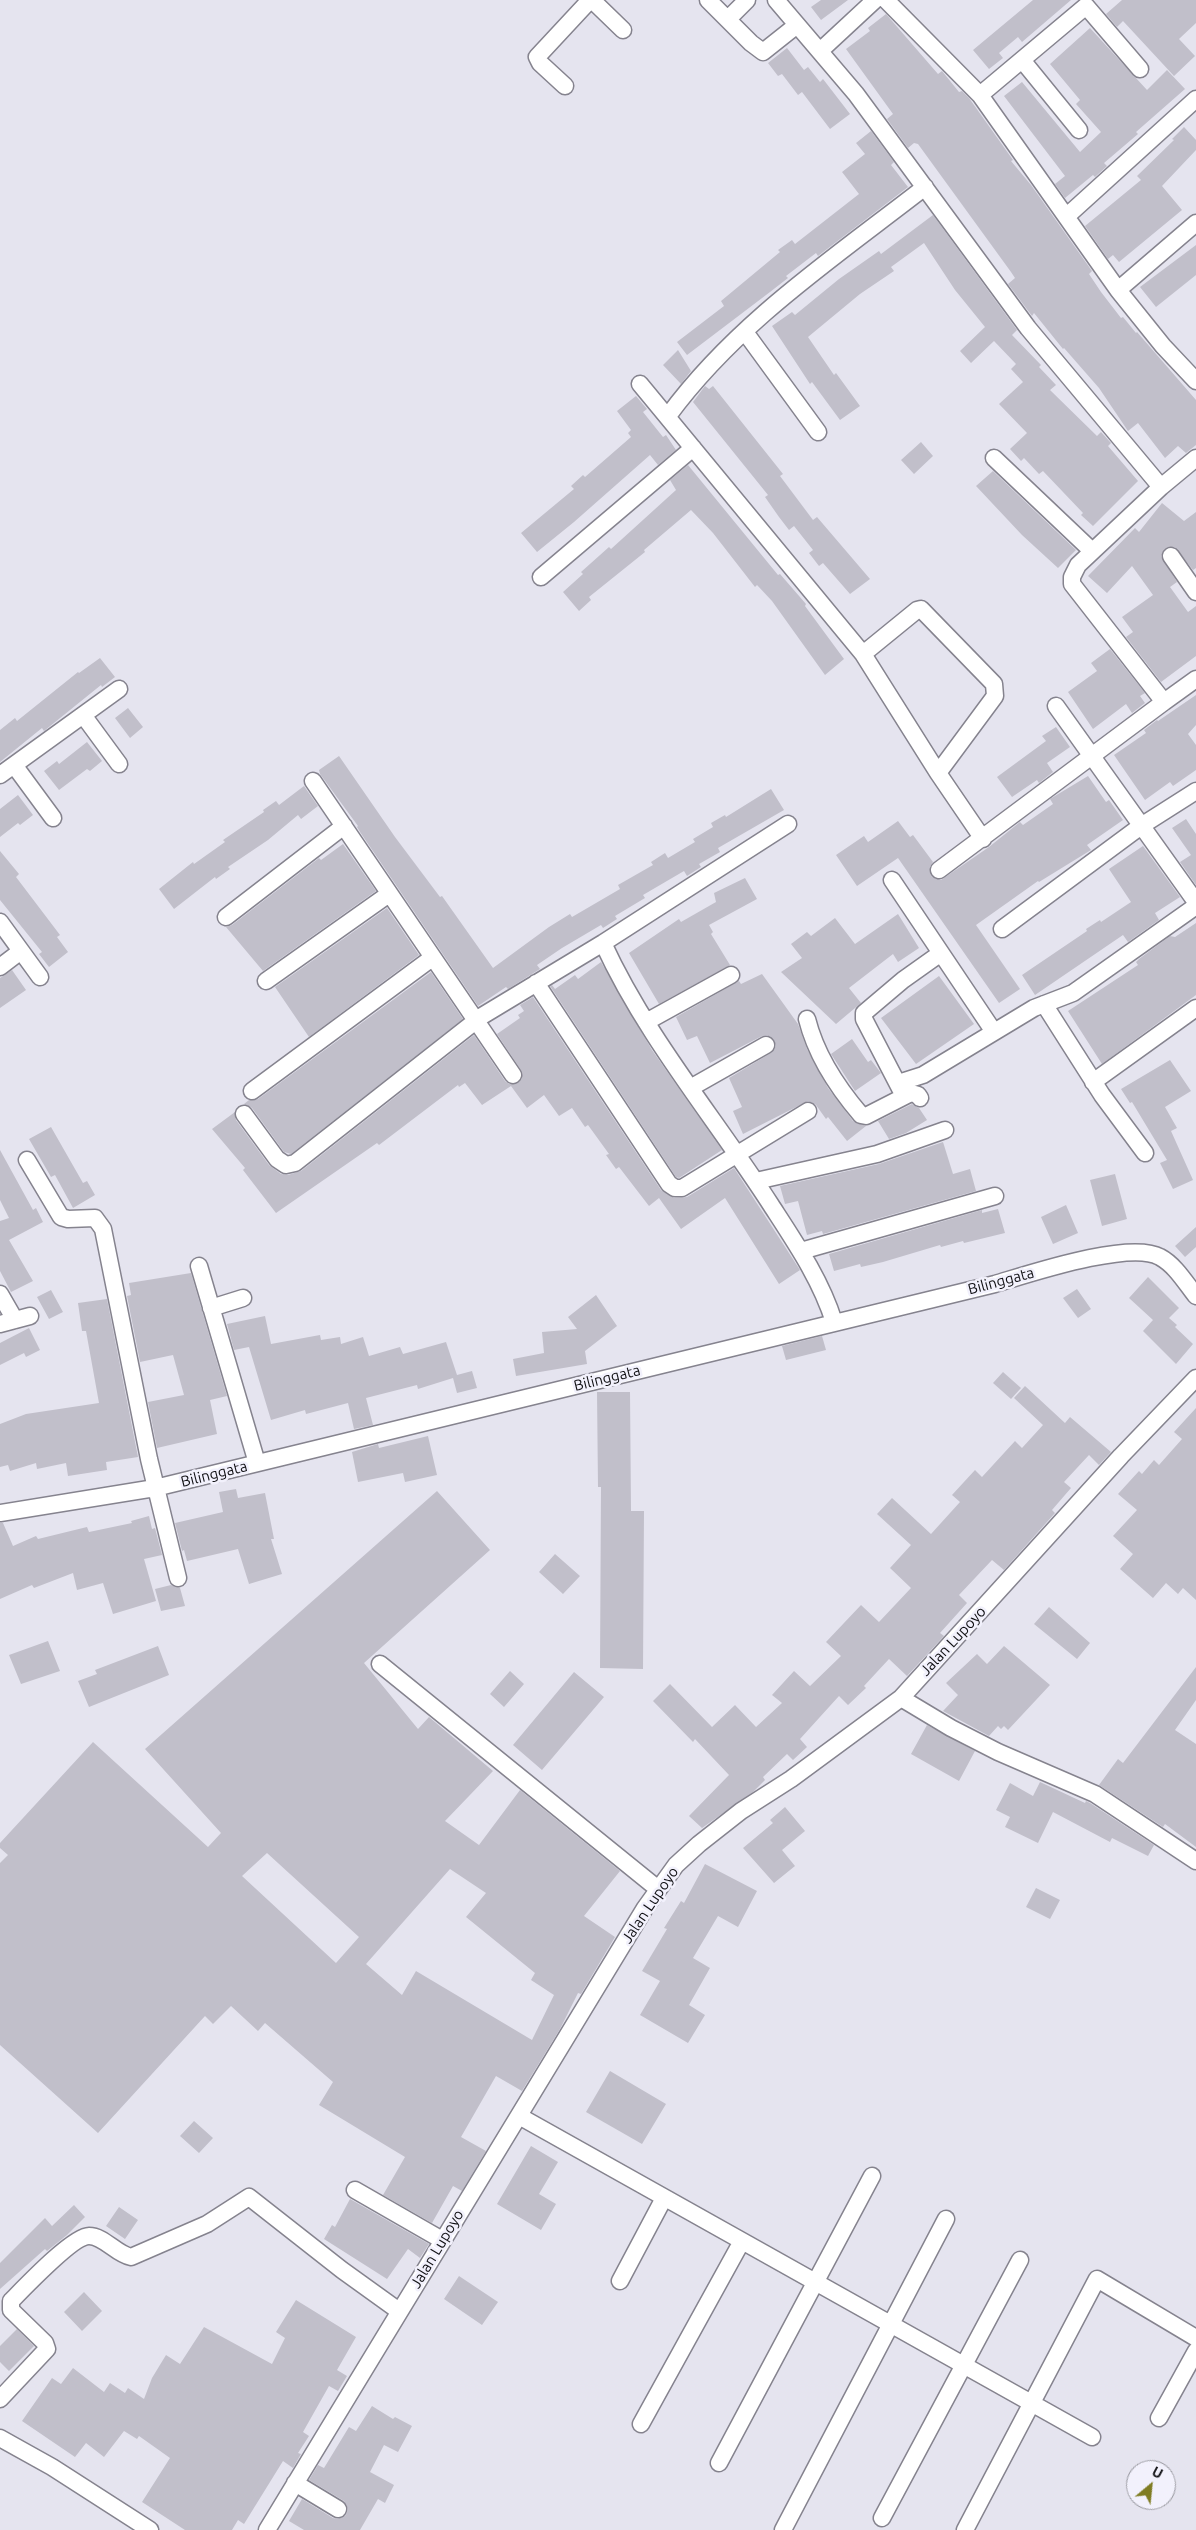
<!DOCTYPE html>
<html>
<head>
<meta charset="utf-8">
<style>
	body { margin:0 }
	#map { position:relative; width:1196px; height:2530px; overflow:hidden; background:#e5e4ef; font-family:Ubuntu,sans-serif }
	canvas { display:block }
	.north { position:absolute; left:1126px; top:2460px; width:50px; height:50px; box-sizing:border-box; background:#f2f1fc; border:1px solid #97979e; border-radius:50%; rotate:28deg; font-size:14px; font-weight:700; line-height:20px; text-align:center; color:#0f0f12 }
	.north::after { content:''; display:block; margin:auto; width:18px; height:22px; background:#7f7c23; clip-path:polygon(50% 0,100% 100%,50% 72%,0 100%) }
</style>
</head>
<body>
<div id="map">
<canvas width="1196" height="2530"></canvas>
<div class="north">U</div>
</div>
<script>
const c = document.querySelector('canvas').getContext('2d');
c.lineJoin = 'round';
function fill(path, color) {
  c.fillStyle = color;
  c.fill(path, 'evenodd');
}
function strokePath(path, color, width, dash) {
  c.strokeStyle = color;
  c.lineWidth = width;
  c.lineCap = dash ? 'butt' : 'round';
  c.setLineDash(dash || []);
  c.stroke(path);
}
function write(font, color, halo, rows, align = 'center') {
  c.font = font + ' Ubuntu,sans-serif';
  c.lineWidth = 5;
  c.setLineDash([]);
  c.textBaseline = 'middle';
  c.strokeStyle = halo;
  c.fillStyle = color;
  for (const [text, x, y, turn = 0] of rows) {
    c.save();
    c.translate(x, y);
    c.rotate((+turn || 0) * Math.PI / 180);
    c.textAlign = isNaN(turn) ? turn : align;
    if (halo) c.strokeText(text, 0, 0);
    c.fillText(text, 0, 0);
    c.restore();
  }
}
fill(new Path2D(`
	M821 0H848L821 20 811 7Z
	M1033 0H1071L1022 42 1018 37 999 53 1003 58 989 69 973 50Z
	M1122 0H1196V23L1179 39 1195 56 1174 76 1123 21 1117 27 1106 14Z
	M886 14 938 74 942 71 959 92 962 91 969 98 1013 160 1011 161 1031 185 1092 271 1089 274 1101 292 1121 318 1123 317 1136 333 1137 332 1196 400V445L1186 453 1178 446 1165 458 1138 423 1128 431 1099 388 1064 348 1063 349 1034 313 1032 316 1008 284 1015 278 1011 272 918 144 914 143 908 148 887 119 893 114 846 49 870 31 868 28Z
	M1090 28 1147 90 1167 70 1185 89 1136 132 1138 134 1104 163 1107 166 1095 177 1093 175 1065 198 1055 184 1065 176 1004 96 1022 82 1080 152 1101 132 1076 104 1080 100 1050 64Z
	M787 48 804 70 808 67 820 82 823 79 850 114 830 129 802 92 798 95 782 74 778 76 768 63Z
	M1184 127 1196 140V150L1162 186 1182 210 1119 262 1113 255 1108 259 1085 226 1141 180 1137 176 1174 140 1172 139Z
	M871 131 894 162 891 165 908 187 818 256 816 253 786 276 788 278 770 292 687 355 677 342 724 306 721 301 780 252 778 250 792 240 795 244 859 194 842 172 865 154 856 143Z
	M933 215 1017 330 1012 335 1041 365 1039 367 1056 385 1050 390 1097 436 1101 432 1111 443 1108 446 1138 481 1093 526 1081 515 1083 513 1043 471 1039 474 1024 458 1021 461 1010 449 1027 433 999 404 1023 382 1011 369 1016 364 994 341 971 363 960 351 985 327 955 290 924 243 891 267 894 271 860 294 808 337 834 375 836 373 860 406 840 420 812 382 810 384 772 326 792 312 795 315 839 279 879 251 881 254Z
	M1196 245V275L1156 307 1140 287Z
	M678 350 691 371 681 384 663 365Z
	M705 386 709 389 713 386 783 474 780 476 813 520 817 517 870 579 850 594 823 563 819 566 809 553 813 550 794 526 789 530 779 517 765 497 768 495 693 402Z
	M636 396 647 409 643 412 663 437 666 435 676 450 658 465 650 455 574 522 537 552 521 533 574 489 571 486 583 475 585 477 631 437 628 433 631 430 617 411Z
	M921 442 933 456 914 474 901 460Z
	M688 465 778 575 780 574 806 604 805 606 844 659 825 675 772 601 757 585 755 587 713 533 691 510 644 550 645 552 589 597 591 600 579 611 563 592 583 574 581 572 609 547 611 549 676 490 670 480Z
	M993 471 1076 550 1058 568 1022 535 976 486Z
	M1162 503 1184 521 1196 512V568L1193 570 1175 547 1166 548 1161 556 1177 582 1170 587 1188 612 1196 606V656L1161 682 1126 637 1133 632 1122 617 1153 595 1132 566 1107 593 1088 576 1135 528 1139 532Z
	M1110 649 1145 693 1140 696 1145 703 1132 713 1126 704 1093 729 1068 692 1097 671 1091 663Z
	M100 658 115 677 102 687 101 685 44 731 42 728 0 762V730L15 718 17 721 78 672 79 673Z
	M1196 695V725L1188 734 1196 745V770L1173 786 1170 782 1145 800 1114 755 1146 733 1144 730 1157 720 1158 721Z
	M128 708 143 727 130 738 115 718Z
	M1056 727 1070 747 1047 763 1053 772 1039 783 1037 780 1012 797 997 777 1046 741 1042 736Z
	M87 742 102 761 90 771 87 769 59 790 44 771 57 761 59 764Z
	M339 756 395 837 440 897 442 896 493 968 549 927 570 914 572 917 620 889 618 885 653 865 651 862 665 853 668 858 695 842 693 839 713 827 711 823 725 815 726 817 771 789 784 810 718 848 720 852 699 864 701 867 687 876 684 871 643 895 645 898 615 916 617 919 603 928 601 925 562 948 537 965 540 969 508 989 506 987 478 1006 360 832 357 827 358 826 320 774 319 770Z
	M1088 776 1106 802 1109 800 1123 820 1087 845 1091 850 1039 882 1038 881 976 925 1020 989 999 1003 898 858 857 886 836 855 864 836 868 842 898 821 910 837 913 835 933 862 930 867 931 876 941 880 989 847 1020 822 1023 825 1053 804 1050 799Z
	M304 786 318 806 301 819 298 815 268 840 228 867 230 869 216 879 215 877 174 909 159 889 193 862 194 864 225 842 223 840 264 812 263 810 276 801 279 805Z
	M18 795 33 815 20 825 18 823 0 837V809Z
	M1186 819 1196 834V885L1180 862 1191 855 1172 828Z
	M343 844 376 891 263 971 226 927 232 925 319 858 321 860Z
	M1143 846 1180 897 1155 913 1159 920 1128 942 1123 935 1035 995 1022 975 1087 931 1086 929 1100 920 1101 922 1131 902 1109 869Z
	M0 851 19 874 16 877 60 935 57 937 68 952 49 967 39 954 42 952 0 900Z
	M745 878 757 899 709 925 713 932 711 934 730 965 659 1004 629 953 679 919 681 922 716 902 714 893Z
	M387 908 419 955 309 1037 275 987Z
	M898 914 919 948 898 962 893 954 849 988 861 1003 836 1024 781 972 802 958 791 944 807 932 811 936 835 918 855 944Z
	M1196 923V995L1102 1064 1068 1011 1138 965 1136 962 1139 959 1170 936 1175 937Z
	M601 962 652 1050 722 1150 679 1178 676 1177 550 986 552 985 555 989 575 975 578 979Z
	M12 970 26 990 0 1008V978Z
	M431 972 463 1019 291 1154 284 1152 252 1108 244 1104 249 1100 258 1099Z
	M762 974 798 1024 807 1049 828 1088 853 1121 866 1126 847 1141 828 1117 826 1119 816 1105 808 1101 743 1134 733 1111 742 1107 729 1078 771 1053 776 1046 774 1040 767 1035 762 1036 710 1063 697 1036 687 1040 676 1017 739 981 741 984Z
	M939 976 974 1024 916 1064 881 1018Z
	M533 997 661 1190 674 1198 687 1197 734 1168 800 1270 779 1284 725 1198 681 1229 659 1198 649 1206 619 1167 616 1169 606 1155 609 1154 588 1125 585 1127 572 1108 559 1116 544 1095 527 1108 511 1086 482 1105 465 1083 459 1087 458 1085 379 1145 377 1143 276 1213 243 1170 245 1168 212 1129 235 1112 236 1120 269 1165 281 1174 288 1175 301 1171 474 1035 505 1081 509 1084 518 1083 522 1079 521 1070 497 1034 520 1018 518 1015 524 1011 520 1005Z
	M852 1039 868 1062 871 1060 881 1073 855 1091 831 1054Z
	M1170 1060 1191 1091 1165 1107 1177 1128 1171 1131 1193 1180 1173 1189 1160 1163 1167 1160 1132 1102 1130 1103 1121 1089Z
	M912 1104 919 1108 927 1120 906 1133 889 1139 878 1121Z
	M51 1127 83 1183 87 1181 95 1195 73 1208 55 1175 51 1177 29 1139Z
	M943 1142 953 1174 970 1169 976 1191 823 1234 822 1231 807 1235 798 1201 785 1204 780 1186 879 1164Z
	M0 1150 33 1210 36 1208 43 1222 9 1240 33 1281 11 1292 0 1271V1221L9 1218 0 1200Z
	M1115 1174 1127 1219 1102 1226 1090 1180Z
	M1066 1205 1078 1233 1053 1244 1041 1217Z
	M998 1209 1005 1233 964 1243 963 1241 941 1247 940 1245 883 1262 861 1267 860 1264 834 1271 829 1254 982 1210V1213Z
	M1196 1227V1247L1185 1257 1175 1246Z
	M191 1273 227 1396 210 1400 217 1434 157 1448 148 1402 184 1395 173 1355 140 1362 127 1296 131 1295 129 1283Z
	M1148 1277 1179 1308 1169 1318 1177 1325 1175 1327 1193 1344 1176 1364 1143 1331 1153 1320 1129 1298Z
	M1077 1289 1091 1309 1078 1318 1063 1298Z
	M51 1290 63 1312 49 1319 37 1297Z
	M596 1295 617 1326 585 1351 587 1364 516 1376 513 1359 544 1353 542 1332 577 1329 568 1317Z
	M107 1299 138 1457 106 1462 107 1470 68 1476 66 1463 37 1469 36 1463 10 1471 8 1465 0 1467V1424L26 1414 99 1403 86 1331H82L78 1303Z
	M265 1316 271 1344 320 1335 321 1340 340 1337 341 1344 363 1337 369 1356 400 1347 403 1354 446 1342 457 1375 472 1371 477 1388 457 1393 453 1378 418 1389 417 1385 366 1398 373 1425 354 1429 348 1403 306 1414 305 1410 271 1420 249 1347 234 1350 227 1324Z
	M29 1328 40 1350 26 1357 24 1353 0 1365V1343Z
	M822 1336 826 1350 786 1360 782 1346Z
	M1003 1372 1021 1388 1011 1399 993 1383Z
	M1025 1386 1065 1423 1070 1417 1111 1452 1099 1465 1089 1455 1064 1482 1071 1488 1052 1510 1055 1513 1004 1570 992 1560 959 1595 967 1603 940 1633 944 1636 907 1676 889 1659 864 1686 866 1688 848 1705 839 1696 800 1739 807 1747 793 1760 787 1754 763 1777 765 1780 753 1792 702 1828 689 1816 729 1775 695 1739 693 1742 653 1701 670 1684 712 1727 735 1705 756 1727 782 1703 772 1695 794 1671 810 1686 841 1656 826 1642 861 1605 879 1622 911 1588 890 1568 911 1545 877 1514 892 1498 931 1534 960 1502 952 1495 975 1470 982 1477 1015 1441 1022 1448 1043 1425 1014 1398Z
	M597 1392H630L631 1511H644L643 1669 600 1668 601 1487H598Z
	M1196 1408V1600L1183 1588 1178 1594 1166 1583 1153 1598 1120 1569 1133 1554 1113 1536 1137 1510 1118 1494 1139 1471 1142 1474 1154 1460 1159 1465 1182 1439 1174 1432Z
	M428 1436 437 1475 405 1482 403 1473 358 1482 352 1452 378 1444 379 1448Z
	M236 1489 238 1498 265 1493 274 1539H271L282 1574 249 1584 238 1549 187 1561 184 1550 182 1551 175 1523 223 1512 219 1492Z
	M437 1491 490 1550 364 1663 418 1729 429 1717 493 1771 445 1821 479 1845 520 1790 620 1871 584 1916 615 1937 581 1994 578 1993 560 2029 522 2091 496 2076 461 2137 486 2151 462 2191 453 2186 432 2223 383 2195 405 2157 319 2105 333 2082 265 2023 258 2031 231 2006 213 2024 205 2016 98 2133 0 2045V1863L8 1855 0 1848V1843L93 1742 208 1847 221 1833 145 1749ZM267 1853 359 1937 336 1963 242 1876ZM450 1869 486 1893 466 1917 535 1973 531 1980 554 1995 532 2040 416 1971 402 1995 366 1964Z
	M149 1516 152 1529 155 1528 162 1555 144 1559 156 1601 113 1614 103 1583 77 1590 73 1573 34 1588 32 1585 0 1599V1523H3L13 1546 36 1536 38 1539 87 1527 89 1532 132 1523 131 1521Z
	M555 1554 580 1576 563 1594 539 1572Z
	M171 1585 180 1588 185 1606 161 1611 155 1589Z
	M1049 1607 1090 1643 1077 1659 1034 1624Z
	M48 1641 60 1671 21 1684 9 1655Z
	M158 1646 169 1675 89 1707 78 1681 97 1674 95 1670Z
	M1004 1646 1050 1685 1008 1730 1004 1726 1001 1729 998 1726 989 1736 943 1711 958 1695 946 1683 977 1654 987 1664Z
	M1196 1667V1700L1175 1730 1196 1744V1847L1165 1824 1163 1827 1099 1785 1118 1759 1123 1763Z
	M510 1671 524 1684 504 1707 490 1694Z
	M574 1672 604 1697 542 1770 513 1745Z
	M927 1725 975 1751 959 1781 911 1754Z
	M1040 1782 1085 1803 1086 1801 1090 1803 1154 1845 1148 1856 1112 1838 1110 1842 1053 1812 1038 1843 1005 1827 1010 1817 996 1810 1010 1783 1033 1796Z
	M785 1807 805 1831 782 1850 795 1866 774 1883 743 1848 773 1823 770 1820Z
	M705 1864 757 1891 738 1927 718 1916 693 1958 710 1968 689 2005 705 2015 688 2043 640 2015 660 1981 642 1971 667 1929 664 1928 681 1901 684 1903Z
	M1036 1888 1060 1900 1050 1919 1026 1907Z
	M610 2071 666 2104 642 2144 586 2112Z
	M194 2121 213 2138 199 2153 180 2136Z
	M531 2146 558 2162 539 2194 556 2204 541 2230 497 2204Z
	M350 2199 429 2244 420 2258 408 2249 387 2279 324 2239 332 2225 335 2227Z
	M74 2205 85 2217 67 2235 47 2251 45 2249 0 2289V2263L45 2218 52 2226Z
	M119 2207 138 2220 125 2239 106 2226Z
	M459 2276 498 2302 482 2325 444 2299Z
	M84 2292 102 2311 82 2331 64 2312Z
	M296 2300 356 2337 337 2370 347 2376 338 2391 329 2386 303 2432 309 2436 298 2453 301 2454 293 2468 283 2461 244 2524 238 2520 232 2530H185L142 2502 170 2458 139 2436 137 2439 124 2431 104 2457 86 2443 75 2457 22 2421 52 2378 61 2384 73 2368 104 2392 110 2383 125 2393 128 2388 144 2399 152 2378 166 2355 180 2364 204 2327 272 2364 285 2338 276 2332Z
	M17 2329 34 2346 9 2371 0 2362V2346Z
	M372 2406 393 2419 395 2417 412 2426 398 2452 384 2445 370 2472 394 2485 385 2503 378 2499 360 2530H304L289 2521 302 2499 333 2518 338 2519 346 2515 348 2509 344 2501 309 2480 318 2465 324 2468 349 2427 356 2431Z`), '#c1bfca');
const street = new Path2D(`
	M592 0 623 30
	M708 0 751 43 763 52 797 25
	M776 0 856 94 1028 328 1161 487 1078 565 1072 577V584L1164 702 939 870
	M886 0 980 95 1118 290 1163 346 1196 381
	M728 19 747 0
	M820 51 875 0
	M1022 60 1079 130
	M565 86 540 63 537 57 590 0
	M980 95 1086 6 1140 69
	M1067 216 1196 99
	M1118 290 1196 223
	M745 332 818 432
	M640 384 863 654
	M668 416C736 323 835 257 925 187
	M994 458 1091 550
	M1161 487 1196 458
	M1171 556 1196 592
	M541 577 693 448
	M921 609 994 684 995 696 938 773 863 654 917 610Z
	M1164 702 1196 679
	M1056 706 1196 902
	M83 715 119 764
	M14 765 53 818
	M938 773 983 839
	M0 775 119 689
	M313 781 513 1075
	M892 880 994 1032
	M226 917 344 826
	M0 922 40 977
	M1002 929 1141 826 1196 791
	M603 943C646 1037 715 1118 771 1205 795 1242 821 1280 834 1322
	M0 967 21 951
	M266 981 389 894
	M536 983 669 1184 675 1188H682L808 1111
	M1044 1004 1102 1095 1145 1153
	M807 1019C816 1055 837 1087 861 1115L866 1116 911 1093 918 1095 920 1098
	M646 1022 731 975
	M1093 1082 1196 1008
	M898 1083 923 1075 1034 1008 1073 993 1196 906
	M692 1087 766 1045
	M252 1091 432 958
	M904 1096 864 1019V1013L903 980 941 953
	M244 1114 277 1159 286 1165 295 1163 482 1016 603 943 788 824
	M27 1160 61 1217 68 1219 95 1218 103 1229 149 1459 178 1578
	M756 1181 877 1154 945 1130
	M801 1251 995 1196
	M199 1266 257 1463
	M0 1294 15 1320
	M211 1308 243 1298
	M0 1324 30 1316
	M0 1513 155 1488 995 1284C1029 1274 1130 1240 1160 1257 1175 1265 1185 1282 1196 1296
	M380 1664 658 1889
	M901 1698 951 1728 998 1752 1095 1794 1196 1861
	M519 2116 1092 2437
	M355 2190 442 2240
	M620 2281 664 2198
	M0 2399 47 2349 45 2343 11 2310V2301C24 2288 73 2236 89 2236 104 2236 116 2254 131 2257L207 2224 249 2197 342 2270 399 2311
	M1159 2418 1196 2351
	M641 2424 742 2241
	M0 2438 52 2467 150 2530
	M719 2463 872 2176
	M295 2483 338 2509
	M882 2518 1020 2260
	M267 2530 645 1908 676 1865 699 1844 741 1811 791 1779 901 1698 1121 1456 1196 1378
	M783 2530 946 2219
	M965 2530 1097 2279 1196 2338`);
strokePath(street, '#85838e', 19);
strokePath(street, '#fff', 16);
write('15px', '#0f0f12', '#f2f1fc', [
	["Bilinggata",1001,1281,-15],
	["Bilinggata",607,1378,-14],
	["Bilinggata",214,1474,-14],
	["Jalan Lupoyo",953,1641,-47],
	["Jalan Lupoyo",650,1905,-56],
	["Jalan Lupoyo",437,2249,-59]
]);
</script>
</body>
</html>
